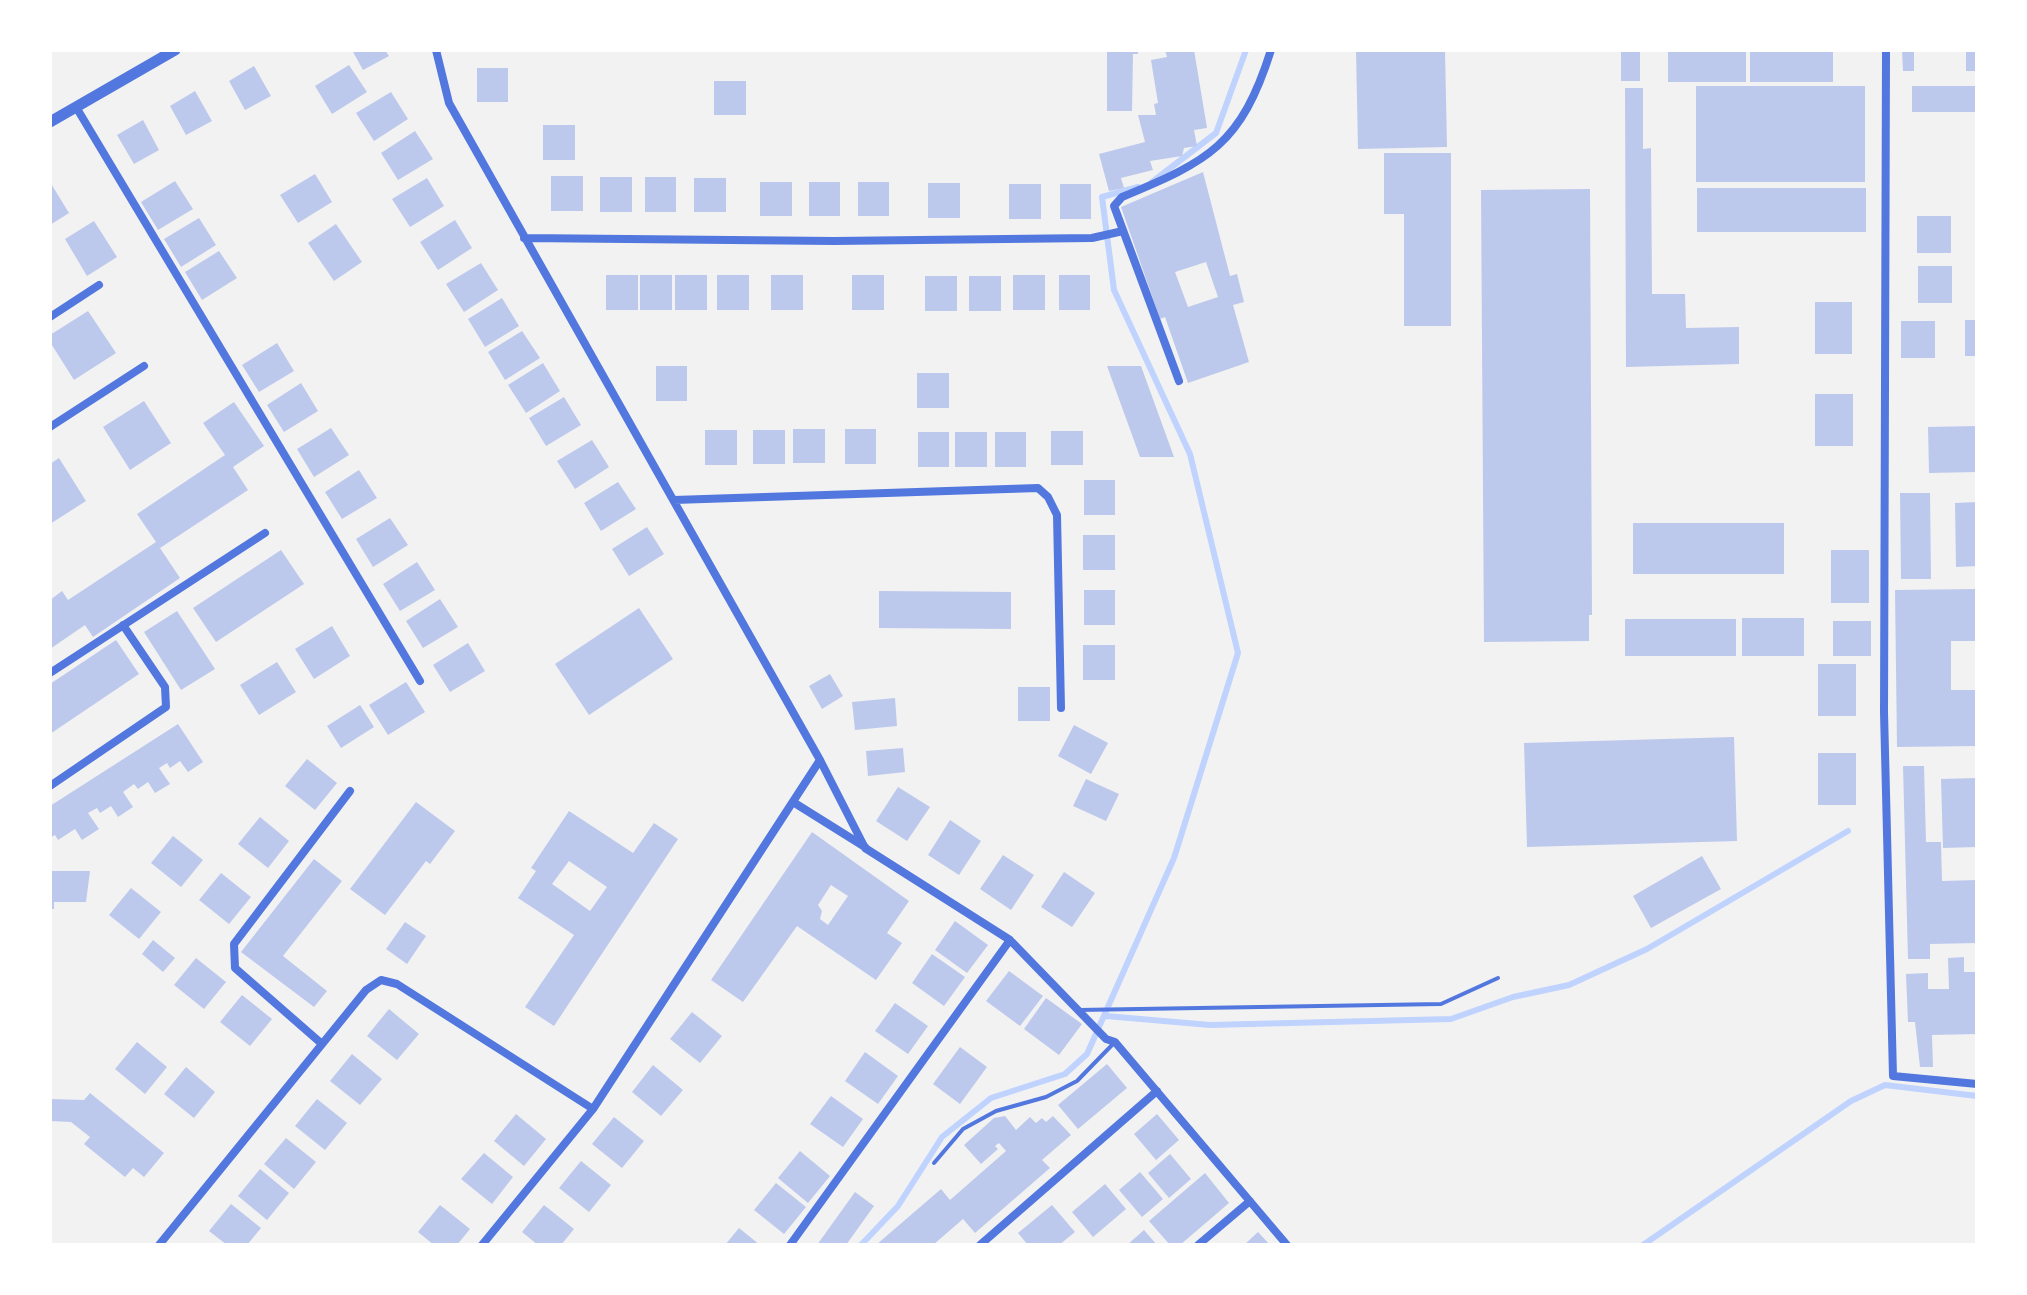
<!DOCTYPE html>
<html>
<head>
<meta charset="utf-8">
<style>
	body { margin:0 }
	#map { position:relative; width:2027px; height:1295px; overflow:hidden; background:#f2f2f2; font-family:"Work Sans",sans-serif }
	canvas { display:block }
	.frame { position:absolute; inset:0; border:52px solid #fff; pointer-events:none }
</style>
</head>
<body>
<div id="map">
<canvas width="2027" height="1295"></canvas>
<div class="frame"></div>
</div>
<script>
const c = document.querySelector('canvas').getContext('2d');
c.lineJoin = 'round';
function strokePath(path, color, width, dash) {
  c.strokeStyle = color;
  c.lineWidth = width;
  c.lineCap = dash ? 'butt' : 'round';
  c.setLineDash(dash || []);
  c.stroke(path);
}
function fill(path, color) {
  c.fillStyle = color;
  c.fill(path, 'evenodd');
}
strokePath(new Path2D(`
	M1152 182 1216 133 1246 50
	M1106 1016 1210 1025 1451 1019 1513 997 1569 985 1647 949 1848 831
	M861 1245 898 1206 942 1137 991 1098 1065 1074 1087 1054 1174 858 1238 653 1190 454 1114 290 1102 197 1138 187
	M1643 1245 1851 1101 1885 1085 1977 1096`), '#bfd3fe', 6);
fill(new Path2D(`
	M352 50H385L389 56 363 70Z
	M1107 50H1138V54H1133L1132 111H1107Z
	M1165 50H1194L1207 128 1194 130 1197 146 1184 148 1182 156 1150 161 1153 170 1121 178 1124 188 1109 191 1099 154 1145 142 1138 115H1156L1154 104 1158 103 1151 60 1167 57Z
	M1356 50H1445L1447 147 1358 149Z
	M1621 50H1640V81H1621Z
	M1668 50H1746V82H1668Z
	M1750 50H1833V82H1750Z
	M1902 50H1914V71H1903Z
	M1966 50H1977V71H1966Z
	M349 65 367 92 332 114 315 86Z
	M254 66 271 96 245 110 229 81Z
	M477 68H508V102H477Z
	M714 81H746V115H714Z
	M1696 86H1865V182H1696Z
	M1912 86H1977V112H1912Z
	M1625 88H1643V149L1651 148 1652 294H1685L1686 328 1739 327V364L1626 367Z
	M195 91 212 121 186 135 170 106Z
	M391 92 408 119 374 141 356 113Z
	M143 120 159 150 134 164 117 135Z
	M543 125H575V160H543Z
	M415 131 433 159 398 180 381 153Z
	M1384 153H1451V326H1404V214H1384Z
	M1203 172 1230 276 1237 274 1244 302 1233 305 1249 362 1188 383 1165 317 1160 319 1121 207ZM1206 262 1218 297 1188 307 1175 272Z
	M315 174 332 202 298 223 280 195Z
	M551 176H583V211H551Z
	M600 177H632V212H600Z
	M645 177H676V212H645Z
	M427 178 444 206 410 227 392 199Z
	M694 178H726V212H694Z
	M175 181 193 209 158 230 141 202Z
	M50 182 69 213 50 225Z
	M760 182H792V216H760Z
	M809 182H840V216H809Z
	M858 182H889V216H858Z
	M928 183H960V218H928Z
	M1009 184H1041V219H1009Z
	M1060 184H1091V219H1060Z
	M1697 188H1866V232H1697Z
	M1590 189 1592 615H1589V641L1484 642 1481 190Z
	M1917 216H1951V253H1917Z
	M199 218 216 245 181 267 164 239Z
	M455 220 472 248 438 270 420 242Z
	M94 221 117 257 87 276 65 239Z
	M336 224 362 262 334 281 308 243Z
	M219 251 237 278 202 300 185 272Z
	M481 263 498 290 464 312 446 284Z
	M1918 266H1952V303H1918Z
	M606 275H638V310H606Z
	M640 275H672V310H640Z
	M675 275H707V310H675Z
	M717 275H749V310H717Z
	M771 275H803V310H771Z
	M852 275H884V310H852Z
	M1013 275H1045V310H1013Z
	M1059 275H1090V310H1059Z
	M925 276H957V311H925Z
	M969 276H1001V311H969Z
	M502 298 519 326 485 347 468 319Z
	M1815 302H1852V354H1815Z
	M88 311 116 353 74 380 50 342V335Z
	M1965 320H1977V356H1965Z
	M1901 321H1935V358H1901Z
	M522 331 540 358 505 380 488 352Z
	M277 343 294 371 259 392 242 365Z
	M543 363 560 391 526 413 508 385Z
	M656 366H687V401H656Z
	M1107 366H1141L1174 457H1140Z
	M917 373H949V408H917Z
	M301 383 318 411 284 432 267 405Z
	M1815 394H1853V446H1815Z
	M564 397 581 425 546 446 529 418Z
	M144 401 171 443 130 470 103 427Z
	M234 402 264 446 233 467 248 490 160 548 180 578 93 637 85 625 50 649V600L62 591 68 600 156 542 137 514 225 455 203 423Z
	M1977 426V472L1929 473 1928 427Z
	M331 428 349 455 314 477 297 449Z
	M793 429H825V463H793Z
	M845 429H876V464H845Z
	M705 430H737V465H705Z
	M753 430H785V464H753Z
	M1051 431H1083V465H1051Z
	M918 432H949V467H918Z
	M955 432H987V467H955Z
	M995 432H1026V467H995Z
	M592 440 609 467 575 489 557 461Z
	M59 458 86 501 50 524V464Z
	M359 470 377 498 342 519 325 492Z
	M1084 480H1115V515H1084Z
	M618 482 636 509 601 531 584 503Z
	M1900 493H1930L1931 579H1901Z
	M1977 502V566L1956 567 1955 503Z
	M390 518 408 545 373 567 356 539Z
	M1633 523H1784V574H1633Z
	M647 527 664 554 629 576 612 549Z
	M1083 535H1115V570H1083Z
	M281 550 304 584 216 642 193 608Z
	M1831 550H1869V603H1831Z
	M417 562 435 590 400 611 383 584Z
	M1977 589V641H1951V690H1977V746L1897 747 1895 590Z
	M1084 590H1115V625H1084Z
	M879 591 1011 592V629L879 628Z
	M440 599 458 627 423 648 406 621Z
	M639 608 673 659 589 715 555 664Z
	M177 611 215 669 181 690 144 632Z
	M1742 618H1804V656H1742Z
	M1625 619H1736V656H1625Z
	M1833 621H1871V656H1833Z
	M332 626 350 656 314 679 295 649Z
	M116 640 139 674 50 734V684Z
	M468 643 485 671 450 692 433 665Z
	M1083 645H1115V680H1083Z
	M277 662 296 692 259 715 240 685Z
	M1818 664H1856V716H1818Z
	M830 674 843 696 822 709 809 686Z
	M406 682 425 712 388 735 369 705Z
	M1018 687H1050V721H1018Z
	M895 698 897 726 855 730 852 702Z
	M360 705 374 727 341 748 327 726Z
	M178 724 203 762 188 772 180 761 170 768 167 763 159 768 170 784 155 793 148 782 138 789 134 784 123 792 133 807 118 817 111 806 100 813 97 808 88 813 99 829 82 840 75 829 58 840 55 835 50 838V806Z
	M1074 725 1108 743 1091 774 1058 756Z
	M1734 737 1737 841 1527 847 1524 743Z
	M903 748 905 772 868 776 866 751Z
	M1818 753H1856V805H1818Z
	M307 759 337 783 315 810 285 786Z
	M1903 766H1924L1926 842H1941L1942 881 1977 880V943L1930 944V959H1908Z
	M1977 778V847L1943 848 1941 779Z
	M1086 779 1119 794 1106 821 1073 806Z
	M898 787 930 807 907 841 876 821Z
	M416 802 455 831 430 864 426 861 385 915 350 889Z
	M569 811 633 853 654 823 678 839 554 1026 525 1007 574 935 518 898 536 871 531 868ZM569 861 607 887 590 911 552 884Z
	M260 817 289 841 268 868 238 844Z
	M950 820 981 841 959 875 928 855Z
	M812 832 909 901 887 933 902 943 876 980 797 926 743 1002 711 980ZM831 885 848 896 828 925 820 919 822 911 818 905Z
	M173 836 203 860 181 887 151 863Z
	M1003 855 1034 875 1011 910 980 889Z
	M1702 856 1721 889 1651 928 1633 896Z
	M314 859 342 881 283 956 327 991 314 1007 241 952Z
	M50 871H90L86 902H54V909H50Z
	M1064 872 1095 893 1072 927 1041 907Z
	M221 873 251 897 229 924 199 900Z
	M131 888 161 912 139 939 109 915Z
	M955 921 988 945 967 973 935 950Z
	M405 922 426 936 407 964 386 949Z
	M153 940 175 958 163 972 142 954Z
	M932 954 965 977 944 1006 912 983Z
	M1964 957V972H1977V1034L1932 1035 1933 1067H1920L1915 1022H1908L1906 974 1928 973V989H1949L1948 958Z
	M196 958 226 982 204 1009 174 985Z
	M1009 971 1043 996 1020 1026 986 1001Z
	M242 995 272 1019 250 1046 220 1022Z
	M1046 998 1082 1024 1059 1055 1024 1029Z
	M895 1003 928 1026 908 1054 875 1031Z
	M389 1009 419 1034 397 1060 367 1036Z
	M692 1012 722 1036 700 1063 670 1039Z
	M137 1042 167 1067 145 1094 115 1069Z
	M960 1047 987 1067 960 1104 933 1084Z
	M865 1052 898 1076 878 1104 845 1081Z
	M352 1054 382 1079 360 1105 330 1081Z
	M1107 1064 1127 1088 1078 1129 1058 1105Z
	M653 1065 683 1090 661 1116 632 1092Z
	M186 1067 215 1092 194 1118 164 1094Z
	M90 1093 164 1153 144 1177 133 1168 125 1177 84 1144 90 1137 71 1122 50 1121V1099L84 1100Z
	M831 1096 863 1119 843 1147 810 1124Z
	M317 1099 347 1123 325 1150 295 1126Z
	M516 1114 546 1139 524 1166 494 1141Z
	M1157 1114 1179 1140 1156 1160 1134 1134Z
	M1005 1116 1016 1130 1030 1117 1036 1123 1042 1118 1046 1122 1053 1116 1071 1135 1042 1160 1050 1168 975 1233 963 1219 933 1245H876L941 1189 950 1200 1006 1151 999 1143 995 1146 998 1149 981 1164 964 1145 994 1118Z
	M614 1117 644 1141 622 1168 592 1144Z
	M286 1138 316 1162 294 1189 264 1164Z
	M800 1151 830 1176 808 1203 778 1178Z
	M484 1153 513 1177 492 1204 461 1179Z
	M1170 1154 1191 1179 1169 1198 1148 1173Z
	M581 1161 611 1185 589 1212 559 1188Z
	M260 1169 289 1193 267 1220 238 1196Z
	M1140 1172 1163 1199 1142 1217 1119 1190Z
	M1205 1173 1229 1203 1180 1245H1170L1149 1221Z
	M776 1183 806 1207 784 1234 754 1210Z
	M1105 1184 1126 1209 1093 1237 1072 1212Z
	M855 1192 874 1206 846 1245H817Z
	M231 1204 261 1228 247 1245H227L209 1231Z
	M440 1205 470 1229 457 1245H434L418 1232Z
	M544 1205 574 1229 561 1245H538L522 1232Z
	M1052 1205 1075 1232 1059 1245H1028L1018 1233Z
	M739 1228 760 1245H725Z
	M1144 1230 1157 1245H1127Z
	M1258 1232 1270 1245H1244Z`), '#bdc9ec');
strokePath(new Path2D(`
	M1078 1010 1441 1004 1498 978
	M934 1163 963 1129 996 1111 1046 1097 1077 1081 1113 1044`), '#5277de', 4);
strokePath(new Path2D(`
	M436 50 449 103 820 760 865 848 1010 940 1106 1039 1115 1042 1287 1245
	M1886 50 1884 712 1893 1076 1977 1084
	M76 107 420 681
	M524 238 834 241 1092 238 1123 231
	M50 317 99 285
	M1179 381 1114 206 1122 197C1209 161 1241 145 1271 50
	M50 427 144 366
	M674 500 1038 488 1048 497 1057 515 1061 708
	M50 673 265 533
	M50 786 166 707 165 687 123 625
	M793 802 865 847
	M322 1044 235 968 234 944 350 791
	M159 1245 366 990 381 980 397 984 593 1109
	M482 1245 593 1109 820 760
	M790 1245 1010 940
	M980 1245 1157 1091
	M1198 1245 1250 1201`), '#5277de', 8);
strokePath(new Path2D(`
	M50 122 175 50`), '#5277de', 11);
</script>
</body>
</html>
